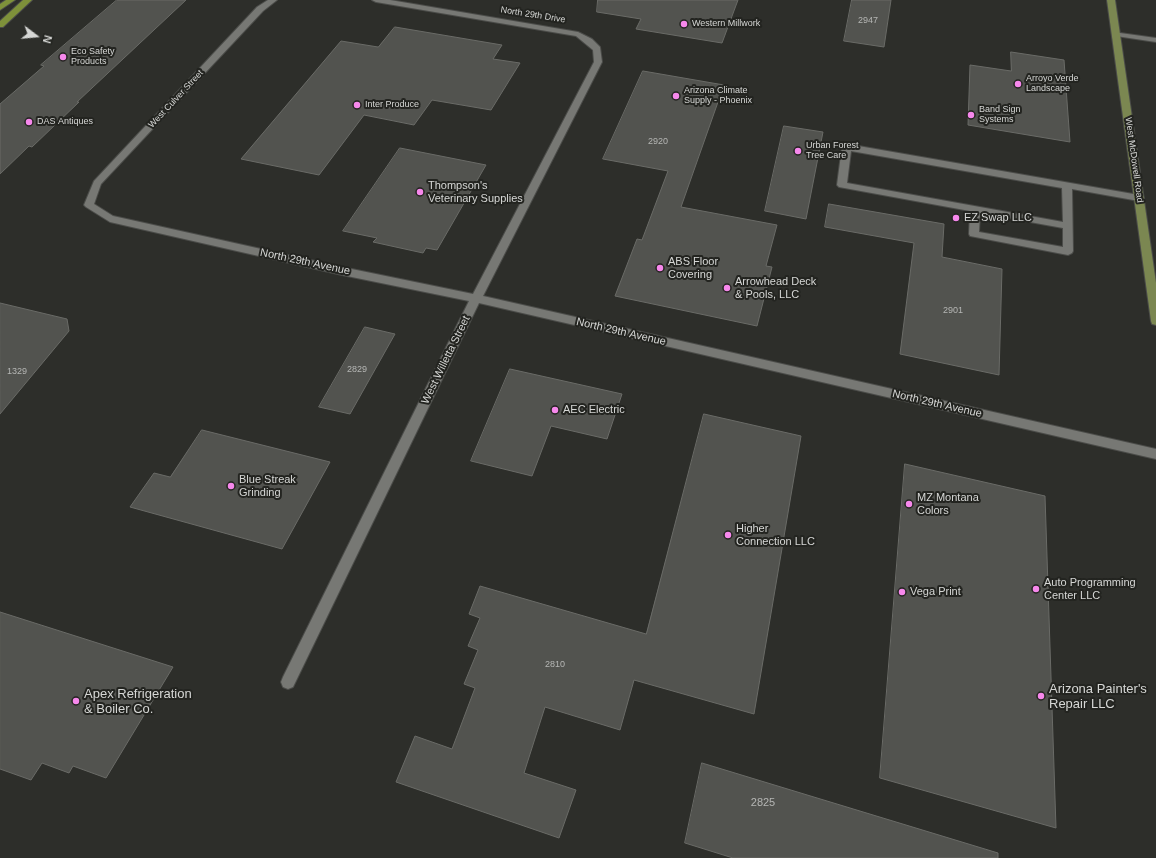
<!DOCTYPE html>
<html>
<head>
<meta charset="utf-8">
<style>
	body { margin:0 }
	#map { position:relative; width:1156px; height:858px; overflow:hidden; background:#2d2e2a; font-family:Arial,sans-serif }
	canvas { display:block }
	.north { position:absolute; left:16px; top:16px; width:40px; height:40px; -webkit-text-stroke:3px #232420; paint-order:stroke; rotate:106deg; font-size:11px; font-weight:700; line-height:16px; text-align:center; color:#d6d7d5 }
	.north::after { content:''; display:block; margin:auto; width:14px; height:18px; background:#d6d7d5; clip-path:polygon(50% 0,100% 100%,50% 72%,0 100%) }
</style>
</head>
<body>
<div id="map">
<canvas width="1156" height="858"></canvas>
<div class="north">N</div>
</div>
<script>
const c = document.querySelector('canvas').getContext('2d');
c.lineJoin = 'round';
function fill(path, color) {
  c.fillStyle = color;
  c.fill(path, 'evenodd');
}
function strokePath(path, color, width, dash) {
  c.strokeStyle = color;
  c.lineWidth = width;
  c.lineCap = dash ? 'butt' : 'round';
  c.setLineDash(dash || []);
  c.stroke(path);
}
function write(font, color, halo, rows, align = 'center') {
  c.font = font + ' Arial,sans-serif';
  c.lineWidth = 4;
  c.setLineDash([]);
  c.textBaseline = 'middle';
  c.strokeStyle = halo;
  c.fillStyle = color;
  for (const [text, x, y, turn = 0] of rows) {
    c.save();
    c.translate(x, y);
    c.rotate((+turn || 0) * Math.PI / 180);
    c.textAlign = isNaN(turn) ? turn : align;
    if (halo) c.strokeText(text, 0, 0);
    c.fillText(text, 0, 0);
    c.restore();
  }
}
const building = new Path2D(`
	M117 0H186L77 102H79L32 147 29 146 0 174V104L44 66 41 65Z
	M598 0H738L722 43 636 29 641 19 597 12Z
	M852 0H891L884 47 844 41Z
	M395 27 502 45 493 59 520 63 491 110 432 100 414 125 364 115 319 175 241 159 341 41 378 47Z
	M1011 52 1064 60 1070 142 968 125 970 65 1011 71Z
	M643 71 724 85 681 207 777 225 766 266 772 267 757 326 615 296 637 239 642 240 668 171 603 159Z
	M784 126 823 132 806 219 765 211Z
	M400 148 486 165 437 250 426 248 423 253 373 242 377 238 343 231Z
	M829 204 944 224 942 257 1002 269 999 375 900 354 914 243 825 227Z
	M0 303 67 319 69 331 0 414Z
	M365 327 395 334 350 414 319 407Z
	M510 369 622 394 607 439 551 426 532 476 471 461Z
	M704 414 801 436 754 714 634 680 620 730 545 707 524 773 576 790 559 838 396 782 415 736 452 749 475 688 464 684 478 650 468 646 480 618 469 614 480 586 646 634Z
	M202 430 330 462 282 549 130 507 154 473 170 477Z
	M905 464 1045 496 1056 828 880 778Z
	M0 612 173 667 106 778 73 766 69 773 42 763 31 780 0 769Z
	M702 763 998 853V858H733L685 843Z`);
fill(building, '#52534f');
strokePath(building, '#6a6b67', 1);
const service = new Path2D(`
	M847 144 1139 195 1144 198 1139 201 1072 189 1073 251 1072 253 1068 255 970 236 969 234 970 211 839 187 837 185 842 147ZM851 151 1062 188 1063 222 847 183ZM980 213 1063 228V247L979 232Z`);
const minor = new Path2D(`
	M268 0H277L263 11 101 184 94 204 113 216 342 267 473 294 594 62 593 50 576 36 376 2 372 0H390L578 32 592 39 600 47 602 62 483 296 1156 449V459L479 303 293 687 288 689 283 687 281 682 283 677 469 301 342 275 110 222 86 207 84 205 94 181 257 7Z
	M1113 32 1156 38V42L1116 36 1112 34Z`);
const primary = new Path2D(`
	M1107 0H1115L1156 283V325L1152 324 1151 321Z`);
const motorway = new Path2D(`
	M6 0H15L0 10V4Z
	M23 0H32L3 27H0V21Z`);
strokePath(service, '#4b4c49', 2);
strokePath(minor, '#4b4c49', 2);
strokePath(primary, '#4b4c49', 2);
strokePath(motorway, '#4b4c49', 2);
fill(service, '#777874');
fill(minor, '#777874');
fill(primary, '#7b8751');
fill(motorway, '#7e913a');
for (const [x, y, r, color] of [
	[684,24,4,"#f788ec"],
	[63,57,4,"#f788ec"],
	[1018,84,4,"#f788ec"],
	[676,96,4,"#f788ec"],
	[357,105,4,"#f788ec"],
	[971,115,4,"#f788ec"],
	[29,122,4,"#f788ec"],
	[798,151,4,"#f788ec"],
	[420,192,4,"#f788ec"],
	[956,218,4,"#f788ec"],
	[660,268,4,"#f788ec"],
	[727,288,4,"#f788ec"],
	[555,410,4,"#f788ec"],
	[231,486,4,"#f788ec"],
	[909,504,4,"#f788ec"],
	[728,535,4,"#f788ec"],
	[1036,589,4,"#f788ec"],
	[902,592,4,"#f788ec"],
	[1041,696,4,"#f788ec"],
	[76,701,4,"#f788ec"]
]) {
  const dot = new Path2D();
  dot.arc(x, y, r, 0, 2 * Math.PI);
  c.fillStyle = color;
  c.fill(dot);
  strokePath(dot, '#232420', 1.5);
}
write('9px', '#d6d7d5', '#232420', [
	["North 29th Drive",533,15,9],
	["West Culver Street",176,99,-47],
	["West McDowell Road",1134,160,82]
]);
write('9px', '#b5b6b4', null, [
	["2947",868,21],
	["2920",658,142],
	["2901",953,311],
	["2829",357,370],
	["1329",17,372],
	["2810",555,665]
]);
write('9px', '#d6d7d5', '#232420', [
	["Western Millwork",692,24],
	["Eco Safety",71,52],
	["Products",71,62],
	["Arroyo Verde",1026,79],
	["Landscape",1026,89],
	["Arizona Climate",684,91],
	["Supply - Phoenix",684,101],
	["Inter Produce",365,105],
	["Band Sign",979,110],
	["Systems",979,120],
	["DAS Antiques",37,122],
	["Urban Forest",806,146],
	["Tree Care",806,156]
], 'left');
write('11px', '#d6d7d5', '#232420', [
	["Thompson's",428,186],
	["Veterinary Supplies",428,199],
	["EZ Swap LLC",964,218],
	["ABS Floor",668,262],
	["Covering",668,275],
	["Arrowhead Deck",735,282],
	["& Pools, LLC",735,295],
	["AEC Electric",563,410],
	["Blue Streak",239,480],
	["Grinding",239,493],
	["MZ Montana",917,498],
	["Colors",917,511],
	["Higher",736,529],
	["Connection LLC",736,542],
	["Auto Programming",1044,583],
	["Center LLC",1044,596],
	["Vega Print",910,592]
], 'left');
write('11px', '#d6d7d5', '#232420', [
	["North 29th Avenue",305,262,12],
	["North 29th Avenue",621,332,13],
	["West Willetta Street",446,360,-64],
	["North 29th Avenue",937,404,13]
]);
write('11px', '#b5b6b4', null, [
	["2825",763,803]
]);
write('13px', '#d6d7d5', '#232420', [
	["Arizona Painter's",1049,689],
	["Repair LLC",1049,704],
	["Apex Refrigeration",84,694],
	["& Boiler Co.",84,709]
], 'left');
</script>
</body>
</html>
